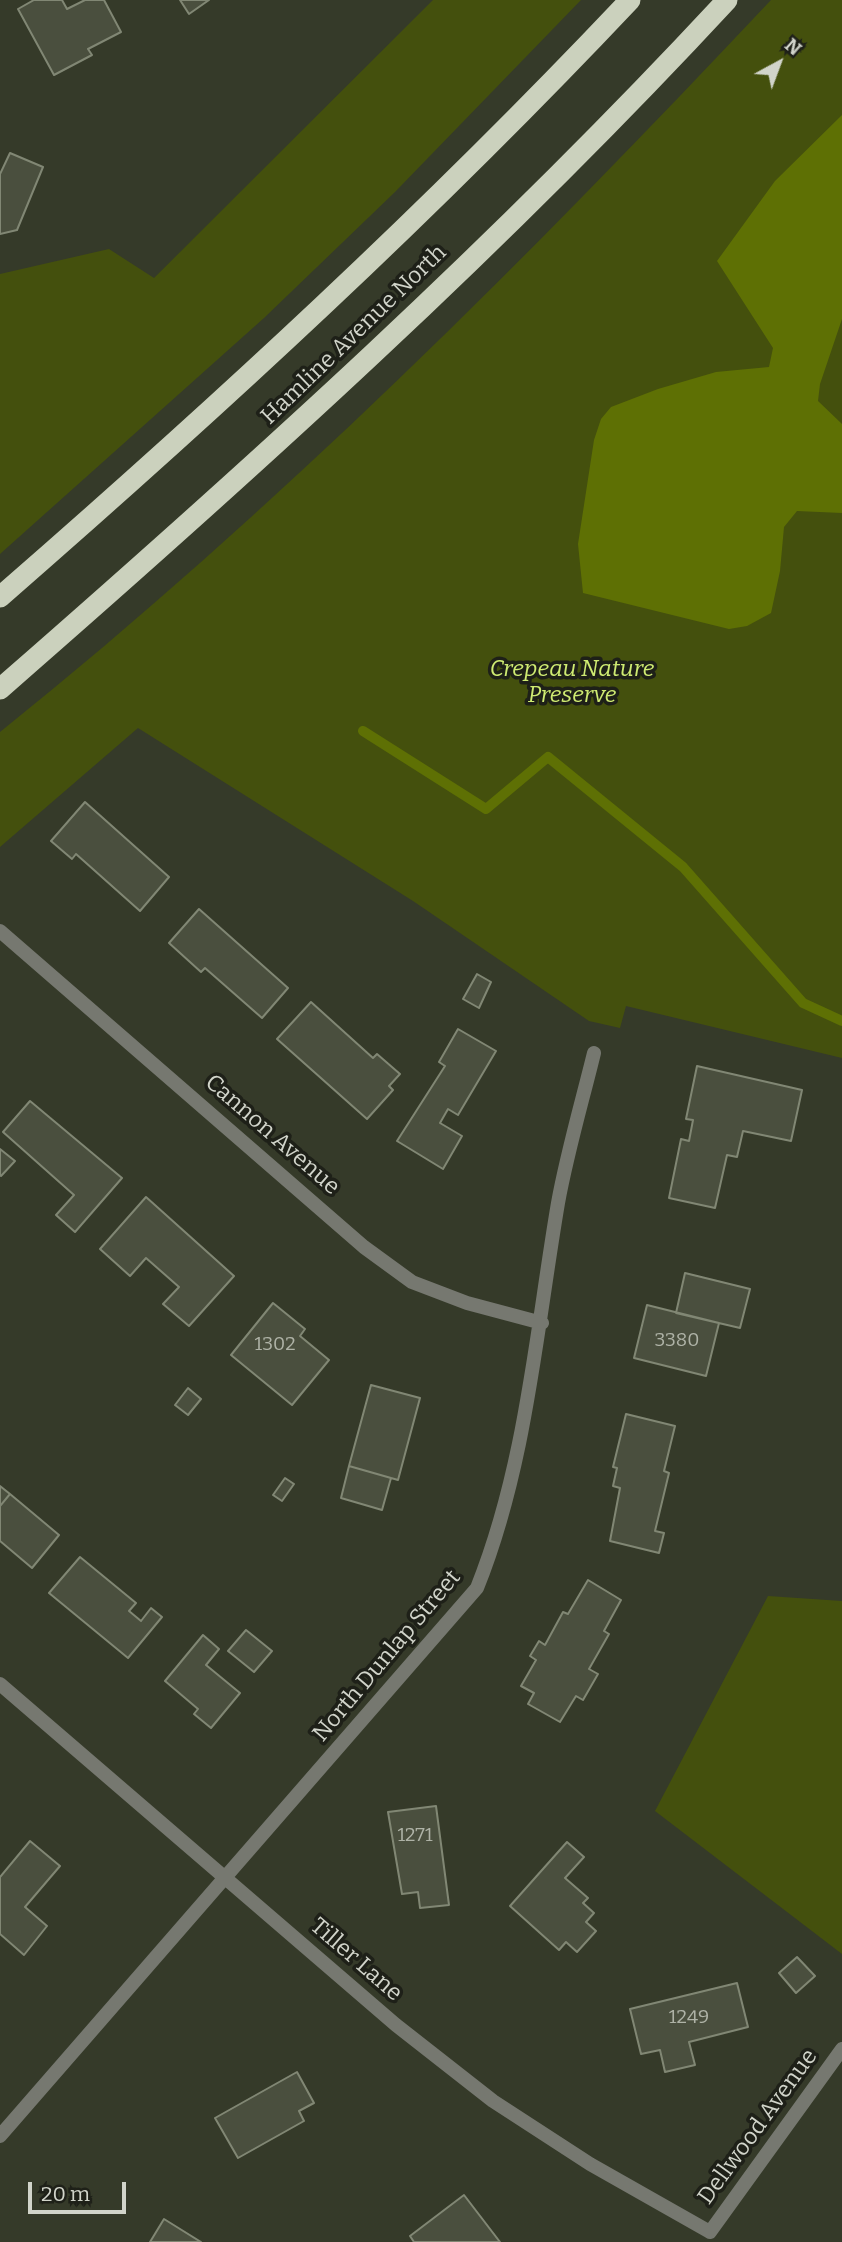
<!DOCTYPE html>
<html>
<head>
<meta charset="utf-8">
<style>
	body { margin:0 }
	#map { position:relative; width:842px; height:2242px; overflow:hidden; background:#353a29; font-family:Bitter,serif }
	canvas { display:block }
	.north { position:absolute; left:744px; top:28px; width:70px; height:70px; -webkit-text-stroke:5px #1e2018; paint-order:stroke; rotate:41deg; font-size:19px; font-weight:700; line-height:28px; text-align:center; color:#d1d4ca }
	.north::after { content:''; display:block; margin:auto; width:24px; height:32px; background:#d1d4ca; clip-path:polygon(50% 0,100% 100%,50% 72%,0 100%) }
	.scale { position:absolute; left:28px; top:2182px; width:98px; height:32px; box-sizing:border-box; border:4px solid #d1d4ca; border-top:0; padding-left:9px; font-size:21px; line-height:24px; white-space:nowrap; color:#d1d4ca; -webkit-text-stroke:5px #1e2018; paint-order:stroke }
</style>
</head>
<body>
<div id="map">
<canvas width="842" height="2242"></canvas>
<div class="north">N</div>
<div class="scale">20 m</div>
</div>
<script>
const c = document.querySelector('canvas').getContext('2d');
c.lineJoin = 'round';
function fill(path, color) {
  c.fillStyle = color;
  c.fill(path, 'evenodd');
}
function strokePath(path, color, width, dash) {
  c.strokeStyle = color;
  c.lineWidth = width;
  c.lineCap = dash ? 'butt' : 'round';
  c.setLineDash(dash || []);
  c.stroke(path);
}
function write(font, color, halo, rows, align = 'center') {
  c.font = font + ' Bitter,serif';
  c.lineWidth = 7;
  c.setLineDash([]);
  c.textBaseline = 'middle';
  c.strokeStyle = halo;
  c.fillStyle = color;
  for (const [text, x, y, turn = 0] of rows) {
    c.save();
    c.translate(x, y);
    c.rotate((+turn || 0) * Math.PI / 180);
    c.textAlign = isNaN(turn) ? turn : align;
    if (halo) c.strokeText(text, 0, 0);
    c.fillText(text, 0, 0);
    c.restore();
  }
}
fill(new Path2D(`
	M433 0H581L395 192 264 318 0 554V274L109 249 154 278Z
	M771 0H842V1058L626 1006 620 1028 589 1021 413 901 138 728 0 847V732C277 510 528 258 771 0Z
	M768 1596 842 1601V1954L655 1811Z`), '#44500d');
fill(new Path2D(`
	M842 115V319L820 384 818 401 842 424V513L797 511 784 527 780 571 771 613 747 626 729 629 583 593 578 544 594 440 601 419 611 407 658 389 716 372 769 367 773 348 717 261 775 181Z`), '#5e7004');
strokePath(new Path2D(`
	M363 731 486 809 548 757 683 867 803 1003 842 1021`), '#5e7004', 10);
const building = new Path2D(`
	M34 0H62L67 9 85 0H104L121 32 88 49 92 55 54 75 18 9Z
	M180 0H209L189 14Z
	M10 153 43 167 17 230 0 234V174Z
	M85 802 169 877 140 911 76 854 72 859 51 841Z
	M199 909 288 988 262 1018 205 968 201 972 169 943Z
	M477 974 491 982 479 1008 463 999Z
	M311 1002 373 1058 377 1054 400 1074 389 1086 393 1090 367 1119 277 1039Z
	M458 1029 496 1051 458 1115 448 1109 440 1123 462 1136 443 1169 397 1141 445 1066 439 1062Z
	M697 1066 802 1090 791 1141 743 1131 737 1157 727 1155 715 1208 669 1198 681 1139 689 1141 693 1120 686 1119Z
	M30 1101 122 1178 75 1232 56 1215 74 1195 3 1132Z
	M0 1149 15 1161 1 1176 0 1175Z
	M146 1197 234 1276 189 1326 163 1304 179 1287 146 1258 130 1276 100 1249Z
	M685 1273 750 1289 740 1328 676 1313Z
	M273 1303 305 1329 300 1336 329 1360 292 1405 231 1355Z
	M647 1305 719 1323 706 1376 634 1358Z
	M371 1385 420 1398 398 1480 349 1466Z
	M188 1388 201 1399 188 1415 175 1405Z
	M626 1414 675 1426 664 1471 669 1473 655 1531 664 1533 659 1553 610 1541 620 1488 613 1486 617 1468 613 1467Z
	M349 1466 391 1478 382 1510 341 1498Z
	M285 1478 294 1484 282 1501 273 1495Z
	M0 1486 10 1494 0 1506Z
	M10 1494 59 1535 32 1568 0 1541V1506Z
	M80 1557 136 1603 129 1611 141 1621 151 1608 162 1617 128 1658 49 1593Z
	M588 1580 621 1600 604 1631 609 1634 589 1669 598 1674 583 1700 576 1696 560 1722 528 1704 534 1693 521 1686 536 1660 530 1656 539 1641 545 1645 563 1612 568 1614Z
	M246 1630 272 1651 254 1672 228 1651Z
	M203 1635 219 1649 206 1665 240 1693 211 1728 194 1714 198 1709 165 1681Z
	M436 1806 449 1905 420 1908 418 1892 402 1894 388 1812Z
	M30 1841 60 1866 25 1907 47 1926 24 1955 0 1934V1877Z
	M567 1842 584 1857 565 1878 588 1898 583 1903 594 1913 586 1922 596 1931 577 1952 566 1942 559 1950 510 1906Z
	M797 1957 815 1976 796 1993 779 1973Z
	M737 1983 748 2027 689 2042 695 2065 665 2072 660 2050 641 2054 630 2009Z
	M297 2072 314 2103 299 2111 304 2121 238 2158 215 2118Z
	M464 2195 500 2242H414L410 2236Z
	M164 2219 201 2242H150Z`);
fill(building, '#4a4f3e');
strokePath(building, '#818774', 2);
strokePath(new Path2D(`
	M0 931 364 1247 412 1282 467 1303 542 1323
	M0 1684 396 2025 493 2101 590 2164 710 2232
	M0 2136 477 1588C526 1466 536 1332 558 1203 567 1153 582 1102 594 1053
	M710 2232 842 2049`), '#767870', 14);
strokePath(new Path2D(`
	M0 597C218 407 431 211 630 0
	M0 689C252 469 500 245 727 0`), '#cbd1bd', 21);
write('19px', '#afb3a7', null, [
	["3380",677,1341],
	["1302",275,1345],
	["1271",415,1836],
	["1249",689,2018]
]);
write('23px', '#d1d4ca', '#1e2018', [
	["Hamline Avenue North",354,335,-44],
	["Cannon Avenue",272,1135,41],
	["North Dunlap Street",387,1656,-50],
	["Tiller Lane",356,1960,41],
	["Dellwood Avenue",758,2127,-54]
]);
write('italic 23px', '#cfeb72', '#1e2018', [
	["Crepeau Nature",572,670],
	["Preserve",572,696]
]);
</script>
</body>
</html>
